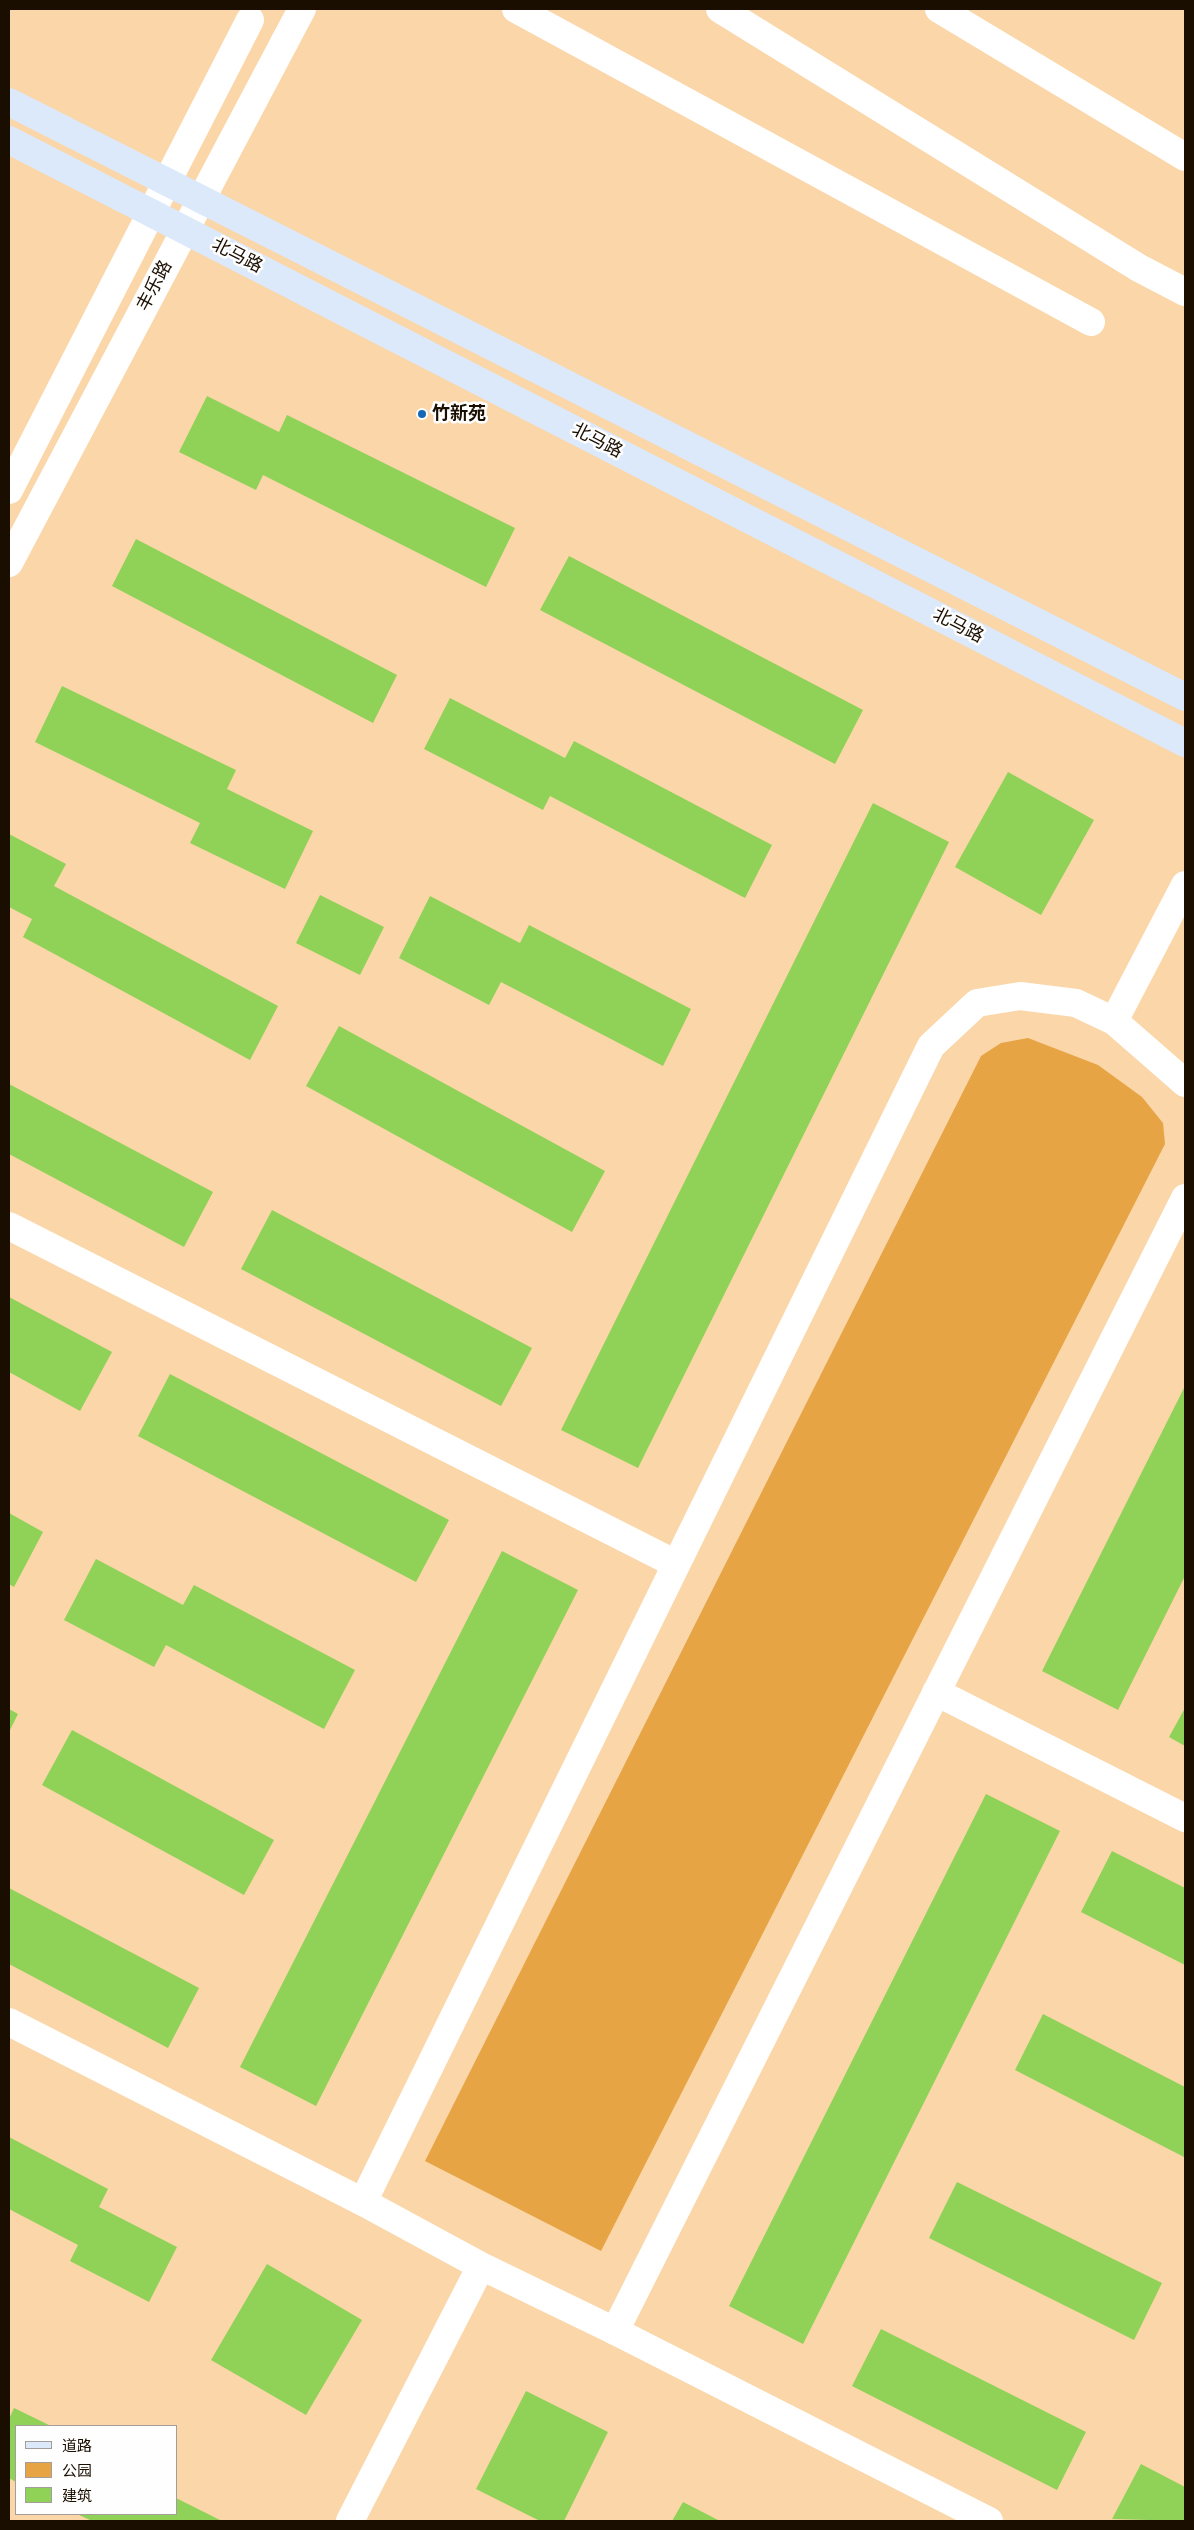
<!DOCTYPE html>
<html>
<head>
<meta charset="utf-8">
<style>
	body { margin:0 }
	#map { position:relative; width:1194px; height:2530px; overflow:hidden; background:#fad6a8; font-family:"Space Grotesk","Noto Sans SC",sans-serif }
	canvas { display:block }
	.frame { position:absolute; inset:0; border:10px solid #1a0e01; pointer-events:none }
	.legend { position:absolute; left:15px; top:2425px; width:162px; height:90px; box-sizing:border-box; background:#fefefe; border:1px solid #a39e99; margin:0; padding:6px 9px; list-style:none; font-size:15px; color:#1a0e01 }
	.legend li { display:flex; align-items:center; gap:10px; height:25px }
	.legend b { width:25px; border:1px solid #a39e99 }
</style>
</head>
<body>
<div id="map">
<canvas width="1194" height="2530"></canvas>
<div class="frame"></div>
<ul class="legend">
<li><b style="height:6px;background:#dbe9fa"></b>道路</li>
<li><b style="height:14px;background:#e7a445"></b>公园</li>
<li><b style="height:14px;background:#8fd257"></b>建筑</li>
</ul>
</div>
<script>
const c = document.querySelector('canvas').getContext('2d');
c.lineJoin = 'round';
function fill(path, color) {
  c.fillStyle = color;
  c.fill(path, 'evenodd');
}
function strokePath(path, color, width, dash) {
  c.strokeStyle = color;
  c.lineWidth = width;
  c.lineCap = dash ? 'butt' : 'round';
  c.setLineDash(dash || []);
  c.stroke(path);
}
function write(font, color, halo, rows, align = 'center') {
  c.font = font + ' "Space Grotesk","Noto Sans SC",sans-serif';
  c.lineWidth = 5;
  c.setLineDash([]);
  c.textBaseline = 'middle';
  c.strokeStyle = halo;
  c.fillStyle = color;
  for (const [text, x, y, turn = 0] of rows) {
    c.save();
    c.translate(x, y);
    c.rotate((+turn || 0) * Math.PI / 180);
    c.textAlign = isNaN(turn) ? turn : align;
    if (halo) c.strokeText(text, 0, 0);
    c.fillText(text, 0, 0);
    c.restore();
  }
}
fill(new Path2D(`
	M1028 1038 1098 1065 1142 1097 1163 1123 1165 1144 601 2251 425 2161 981 1056 1001 1043Z`), '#e7a445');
fill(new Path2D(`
	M207 396 279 432 287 415 515 528 486 587 263 475 256 490 179 452Z
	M136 539 397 675 373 723 112 586Z
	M569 556 863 710 835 764 540 610Z
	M62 686 236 770 227 789 313 831 285 889 190 843 200 823 35 742Z
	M450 698 565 758 574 741 772 845 745 898 550 796 543 810 424 749Z
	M1008 772 1094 820 1041 915 955 867Z
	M873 803 949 842 638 1468 561 1430Z
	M9 834 66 864 54 886 278 1006 250 1060 23 937 32 919 9 907Z
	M320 895 384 927 360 975 296 943Z
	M430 896 520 943 529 925 691 1009 663 1066 501 982 489 1005 399 958Z
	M339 1026 605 1171 572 1232 306 1086Z
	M9 1084 213 1192 184 1247 9 1154Z
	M272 1210 532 1348 501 1406 241 1269Z
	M9 1297 112 1352 80 1411 9 1372Z
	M170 1374 449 1520 416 1582 138 1436Z
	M1185 1386V1576L1118 1710 1042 1671Z
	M9 1513 43 1532 14 1587 9 1584Z
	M502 1551 578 1590 316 2106 240 2067Z
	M96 1559 183 1605 194 1585 355 1670 324 1729 166 1645 154 1667 64 1620Z
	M1185 1708V1746L1169 1737Z
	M9 1709 18 1714 9 1732Z
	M72 1730 274 1840 244 1895 42 1785Z
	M986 1794 1060 1831 803 2344 729 2306Z
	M1112 1851 1185 1888V1965L1081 1912Z
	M9 1888 199 1988 168 2048 9 1964Z
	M1043 2014 1185 2087 1184 2157 1015 2070Z
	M9 2137 108 2189 99 2207 177 2247 149 2302 70 2261 78 2245 9 2209Z
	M957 2182 1162 2283 1134 2340 929 2238Z
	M267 2264 362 2320 306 2415 211 2360Z
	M881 2329 1086 2432 1057 2490 852 2386Z
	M526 2391 608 2432 564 2521H540L476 2489Z
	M14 2408 51 2426H16V2482L9 2478V2419Z
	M1141 2464 1185 2487V2521L1112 2519Z
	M176 2498 222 2521H92L77 2514H176Z
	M683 2502 720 2521H672Z`), '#8fd257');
strokePath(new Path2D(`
	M516 9 1091 322
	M720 9 1139 268 1185 292
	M939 9 1185 157
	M285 41 302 9
	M1114 1021 1185 885
	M9 1226 676 1564
	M936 1692 1185 1818
	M363 2202 931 1046 977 1003 1020 996 1076 1003 1114 1021 1185 1083
	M615 2331 1185 1198`), '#fff', 28);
strokePath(new Path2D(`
	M9 490 250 20
	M9 563 285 41
	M9 2022 363 2202 481 2266 615 2331 989 2521
	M350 2521 481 2266`), '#fff', 28);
strokePath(new Path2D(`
	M9 102 1185 697
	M9 140 1185 743`), '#dbe9fa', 28);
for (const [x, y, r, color] of [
	[422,414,5,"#1566b4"]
]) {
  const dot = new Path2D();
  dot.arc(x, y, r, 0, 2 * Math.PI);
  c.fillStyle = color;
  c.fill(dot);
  strokePath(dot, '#fefefe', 2);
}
write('18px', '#1a0e01', '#fefefe', [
	["北马路",237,256,27],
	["丰乐路",155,286,-62],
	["北马路",597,441,27],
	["北马路",958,626,27]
]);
write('bold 18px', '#1a0e01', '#fefefe', [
	["竹新苑",432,414]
], 'left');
</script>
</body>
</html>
